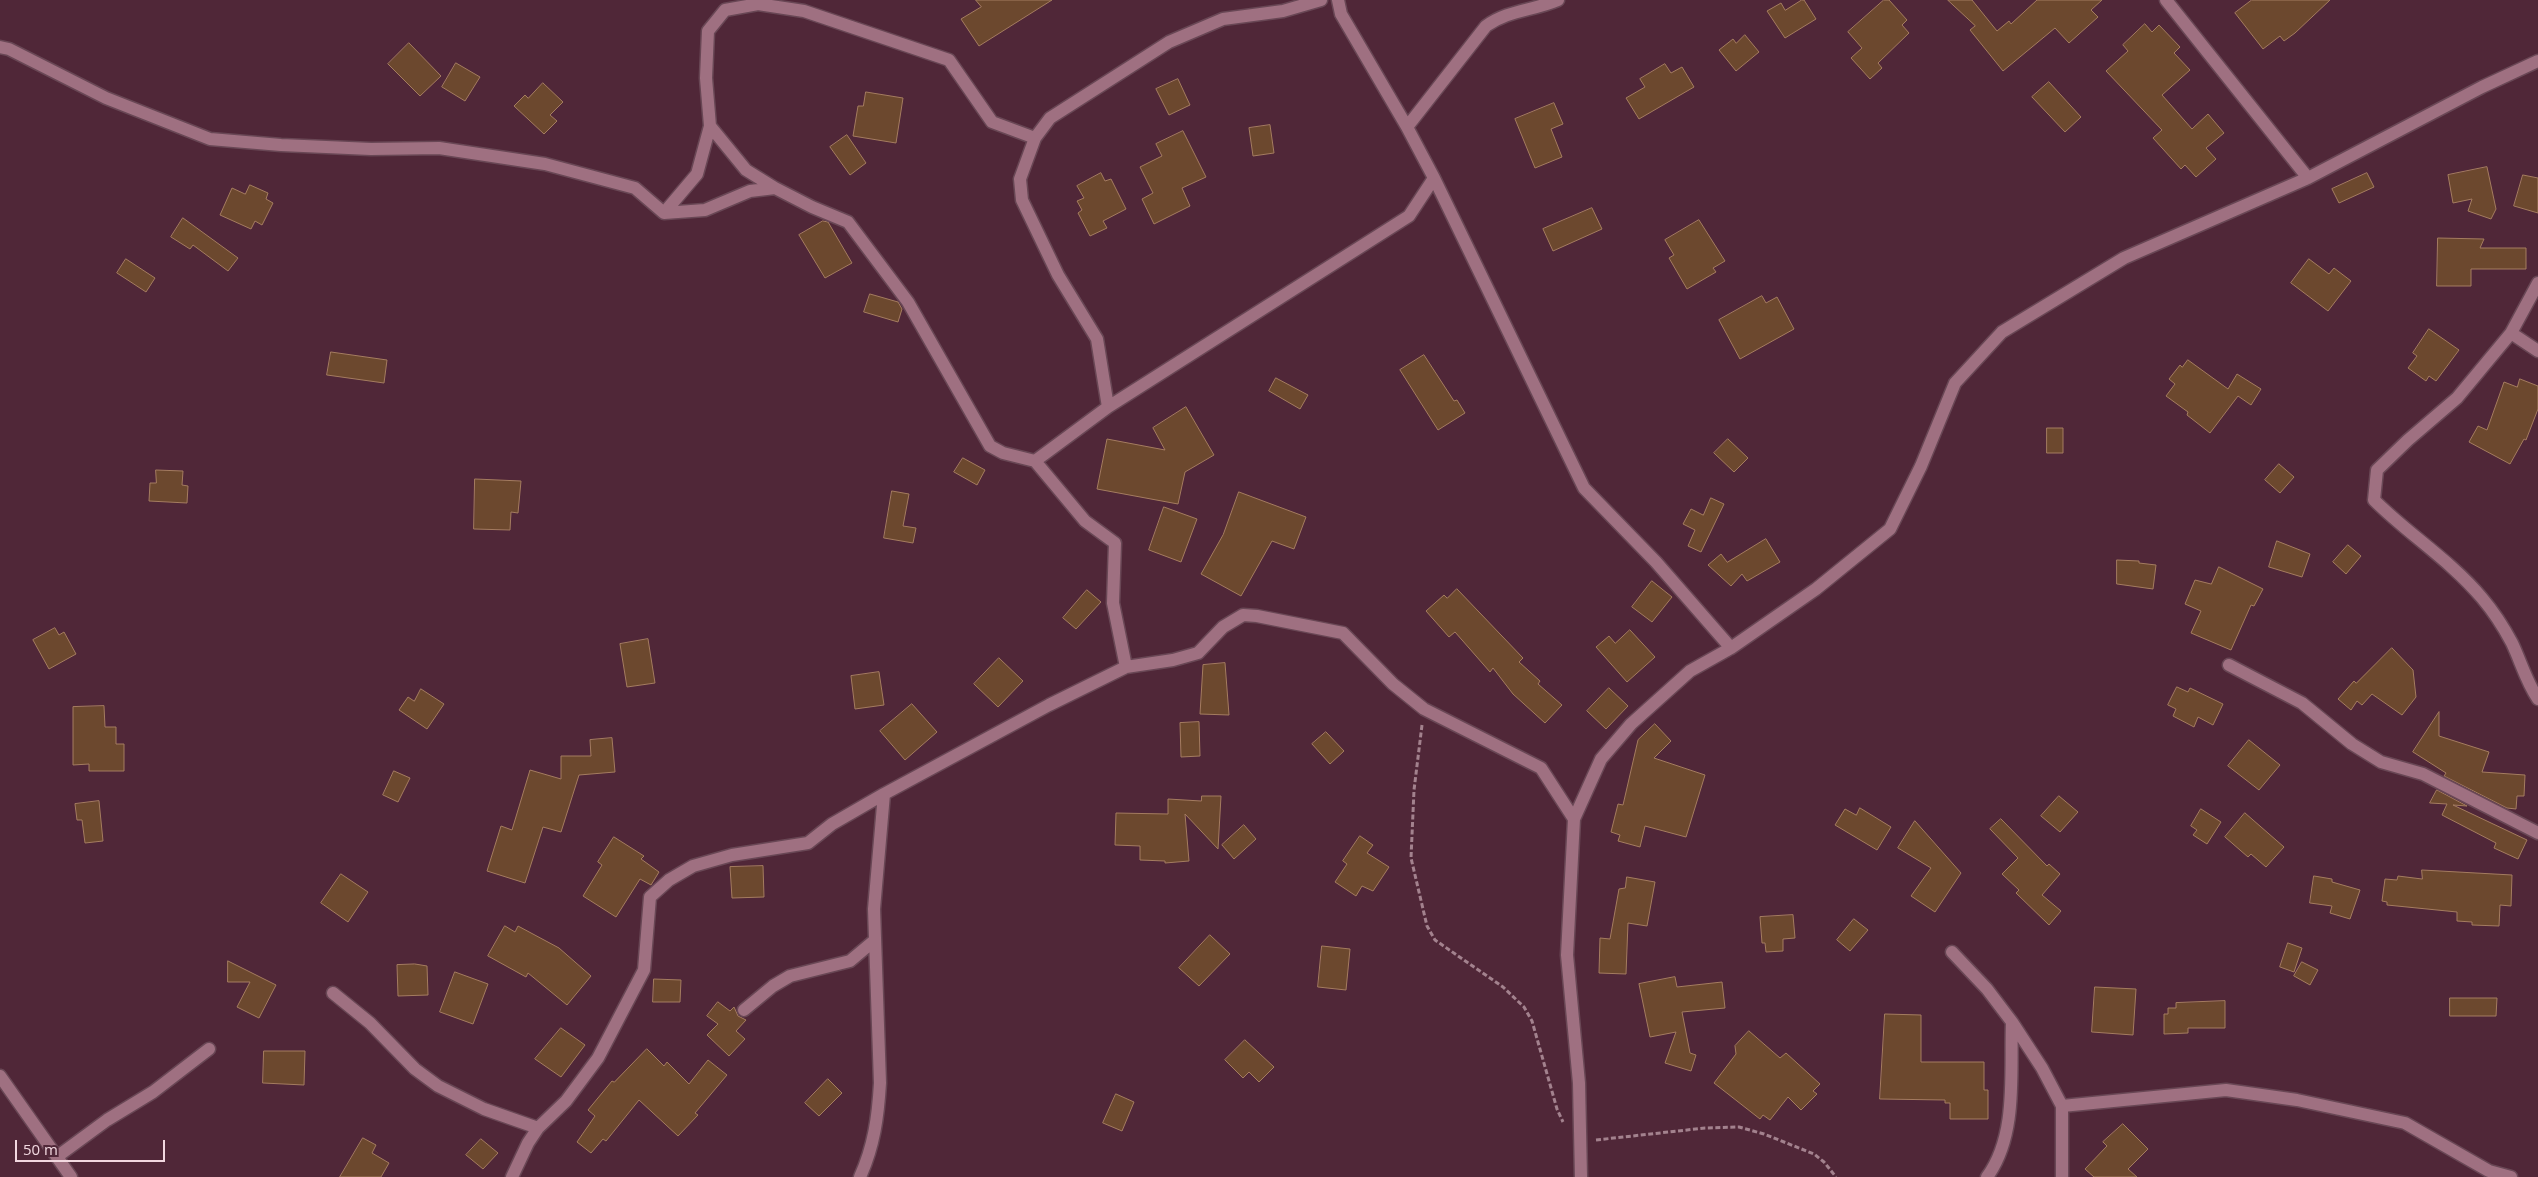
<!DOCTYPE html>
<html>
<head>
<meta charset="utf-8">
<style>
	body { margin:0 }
	#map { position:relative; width:2538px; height:1177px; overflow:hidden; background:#502738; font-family:"Open Sans",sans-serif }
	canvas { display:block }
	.scale { position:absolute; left:15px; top:1140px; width:150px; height:22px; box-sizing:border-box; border:2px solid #f2d8e0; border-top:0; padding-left:6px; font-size:15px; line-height:18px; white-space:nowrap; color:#f2d8e0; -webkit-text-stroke:4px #502738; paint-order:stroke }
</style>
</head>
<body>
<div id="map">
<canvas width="2538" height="1177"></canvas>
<div class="scale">50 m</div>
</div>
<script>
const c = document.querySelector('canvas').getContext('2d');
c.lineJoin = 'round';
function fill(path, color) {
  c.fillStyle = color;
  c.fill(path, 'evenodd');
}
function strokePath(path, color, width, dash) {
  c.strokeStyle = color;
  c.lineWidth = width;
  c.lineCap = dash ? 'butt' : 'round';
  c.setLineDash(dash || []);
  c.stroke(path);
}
const building = new Path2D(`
	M976 0H1052L979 46 961 19 981 7Z
	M1802 0H1804L1816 19 1785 38 1767 11 1781 3 1785 10Z
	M1884 0H1889L1907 20 1902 25 1909 33 1878 63 1882 68 1870 79 1851 58 1862 48 1848 32Z
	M1948 0H1972L1997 31 2009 21 2011 24 2037 0H2102L2091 10 2098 17 2069 43 2055 28 2003 71 1970 30 1975 26Z
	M2252 0H2330L2295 33 2284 41 2280 36 2263 49 2235 13Z
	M2145 24 2152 32 2159 25 2180 47 2174 53 2190 70 2162 95 2192 129 2208 114 2224 133 2206 148 2216 159 2196 177 2185 165 2181 169 2153 138 2162 130 2106 71 2128 51 2123 45Z
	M1745 35 1759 52 1736 71 1719 50 1733 39 1736 43Z
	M409 43 441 76 420 96 388 64Z
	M456 63 480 77 465 101 442 87Z
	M1665 64 1671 73 1682 67 1694 87 1639 119 1626 98 1645 87 1640 79Z
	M1178 79 1190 105 1169 115 1156 89Z
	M2049 82 2081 117 2065 132 2032 97Z
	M543 83 563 102 550 115 557 121 544 134 514 106 525 95 528 98Z
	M866 92 903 98 896 143 853 136 858 106H863Z
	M1554 103 1563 124 1551 129 1562 157 1535 168 1515 119Z
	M1270 125 1274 153 1253 156 1249 128Z
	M1183 131 1206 177 1182 188 1190 206 1154 224 1142 199 1153 193 1140 167 1162 156 1156 144Z
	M847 135 866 163 850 175 830 147Z
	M2487 167 2496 209 2491 219 2468 211 2472 199 2453 203 2448 175Z
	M1101 173 1105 181 1111 179 1126 209 1103 221 1107 228 1090 236 1078 213 1082 210 1077 201 1084 198 1077 186Z
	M2367 173 2374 187 2339 203 2332 189Z
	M2523 175 2538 178V213L2514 206Z
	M250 185 268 193 266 199 273 203 262 225 255 221 251 229 220 215 232 188 245 194Z
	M1592 208 1602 229 1553 251 1543 229Z
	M183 218 238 258 228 271 193 245 190 249 171 237Z
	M1699 220 1725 261 1713 268 1716 272 1687 289 1669 258 1674 255 1665 240Z
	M823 221 828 222 852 263 825 278 799 235Z
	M2438 238 2484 239 2480 248H2526V269H2471V286H2437Z
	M126 259 155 278 146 292 117 273Z
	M2309 259 2329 274 2334 268 2351 281 2328 311 2291 283Z
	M870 294 898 302 902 309 898 322 864 312Z
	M1762 296 1766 303 1777 297 1794 329 1740 359 1719 320Z
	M2429 329 2459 350 2436 381 2429 376 2426 381 2408 368 2417 356 2413 353Z
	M331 352 387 360 384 383 327 375Z
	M1424 355 1454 401 1457 400 1465 413 1438 430 1400 370Z
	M2188 360 2228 389 2237 374 2261 389 2251 405 2238 396 2210 433 2187 415 2188 412 2166 396 2175 384 2169 379 2180 365 2182 367Z
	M1276 378 1308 395 1300 409 1269 391Z
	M2520 379 2538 386V409L2526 440 2524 439 2510 464 2469 442 2478 426 2487 430 2504 382 2517 387Z
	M1186 407 1214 455 1185 472 1178 504 1097 489 1107 439 1165 450 1153 428Z
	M2047 428H2063V453H2047Z
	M1728 439 1748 458 1734 472 1714 453Z
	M963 458 985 470 977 485 954 472Z
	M2279 464 2294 477 2280 493 2265 480Z
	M156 470 183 471 182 485 188 486 187 503 149 501 150 483H156Z
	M475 479 521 481 518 513 511 512 510 530 474 529Z
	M892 491 909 494 903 526 916 528 913 543 884 538Z
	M1239 492 1306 517 1294 549 1272 541 1241 596 1201 574 1223 535Z
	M1711 498 1724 504 1701 552 1688 546 1695 530 1683 524 1691 509 1703 515Z
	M1164 507 1197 519 1181 562 1149 550Z
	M1766 539 1780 562 1747 581 1742 574 1731 586 1708 565 1721 554 1727 562Z
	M2277 541 2310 554 2302 577 2269 567Z
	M2348 545 2361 556 2346 574 2333 562Z
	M2117 560 2139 561V563L2156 565 2153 589 2117 584Z
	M2219 567 2263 589 2254 606 2251 605 2231 650 2191 633 2201 611 2185 604 2195 580 2211 584Z
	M1652 581 1672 597 1652 622 1632 607Z
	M1457 589 1523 658 1519 662 1540 681 1538 684 1562 705 1545 723 1513 694 1493 668 1490 672 1455 632 1449 637 1426 611 1444 595 1447 598Z
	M1087 590 1101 602 1076 629 1063 618Z
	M55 628 59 635 64 632 76 654 49 669 33 640Z
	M1630 630 1655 657 1627 682 1596 647 1609 636 1615 643Z
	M648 639 655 683 627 687 620 644Z
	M2392 648 2413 670 2416 697 2402 715 2372 694 2362 705 2357 701 2351 710 2338 699 2354 681 2356 683Z
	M999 658 1023 681 998 707 974 684Z
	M1225 663 1229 715 1200 714 1203 665Z
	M879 672 884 705 855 709 851 676Z
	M2177 687 2188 692 2190 688 2223 704 2213 725 2198 717 2194 727 2173 716 2176 709 2168 705Z
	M1609 688 1628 706 1606 729 1587 711Z
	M421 689 444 704 427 729 399 710 408 697 414 701Z
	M912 704 937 732 905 760 880 731Z
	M104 706 105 727H116V744H124V771H89V764L73 765V707Z
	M2439 712V736L2489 752 2482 772 2525 775 2524 796H2517L2516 809 2507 808 2444 776 2446 773 2413 752Z
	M1199 722 1200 756 1181 757 1180 723Z
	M1655 724 1671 741 1654 758 1705 775 1686 837 1645 826 1640 847 1618 841 1620 835 1611 832 1618 804 1623 805 1638 740Z
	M1326 732 1344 751 1330 764 1312 744Z
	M612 738 615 772 579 775 561 832 543 827 525 883 487 871 501 826 512 830 530 770 561 779V756H591L590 740Z
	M2249 740 2280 765 2259 790 2228 766Z
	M394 771 410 778 398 802 383 795Z
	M2437 790 2467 806 2453 805 2527 840 2518 859 2494 848 2496 843 2442 815 2447 804 2430 803Z
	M1202 796H1221L1218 849 1185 814 1189 861 1165 863V861L1140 860V846L1115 845 1116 813 1168 814V799L1201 801Z
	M2059 796 2078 812 2060 832 2041 816Z
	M99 801 103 841 85 843 82 820H77L75 804Z
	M1860 808 1891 827 1877 850 1835 825 1845 809 1856 815Z
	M2201 809 2221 822 2207 844 2193 835 2197 830 2191 826Z
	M2245 813 2284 847 2266 867 2251 854 2248 857 2225 837Z
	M2001 819 2047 866 2049 864 2060 874 2042 895 2061 911 2049 925 2016 893 2019 890 2002 874 2018 858 1990 829Z
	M1915 821 1961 873 1935 912 1911 896 1931 868 1898 848Z
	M1244 825 1256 839 1234 859 1222 845Z
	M1360 836 1373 845 1367 853 1389 867 1373 891 1362 886 1356 896 1335 882 1347 864 1343 861Z
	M614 837 644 856 641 859 659 872 651 885 640 879 616 917 583 896 602 865 598 862Z
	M763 866 764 897 732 898 730 867Z
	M2422 870 2512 875 2511 906 2500 905 2499 926 2472 925V922L2457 921V912L2387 905V902L2382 901 2385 879 2397 880 2398 876 2422 879Z
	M341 874 368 892 348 922 321 903Z
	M2314 876 2332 879V882L2360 890 2350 919 2330 913 2332 906 2310 903Z
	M1627 877 1655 882 1647 926 1628 923 1626 974 1599 973 1600 938 1610 939 1619 889 1625 888Z
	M1793 915 1795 938 1783 939V951L1766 952 1765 943H1762L1760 917Z
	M1854 919 1868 930 1850 951 1837 940Z
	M505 926 515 932 518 926 559 948 591 976 567 1005 528 973 526 977 488 956Z
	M1210 935 1230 954 1199 986 1179 968Z
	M2288 943 2302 948 2294 972 2280 967Z
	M1322 946 1350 949 1346 990 1318 987Z
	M228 961 276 985 259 1018 237 1007 250 982H228Z
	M2302 962 2318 970 2310 985 2294 976Z
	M415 964 427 966 428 995 398 996 397 965Z
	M455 972 488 984 473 1024 440 1012Z
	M1675 977 1677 987 1722 982 1725 1008 1682 1012 1690 1053 1696 1055 1691 1071 1665 1063 1676 1032 1650 1037 1639 984Z
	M654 979 681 980 680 1002H653Z
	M2095 987 2136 989 2133 1035 2092 1032Z
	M2450 998H2497L2496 1016H2450Z
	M2225 1001V1028H2188V1033L2164 1034V1014H2168V1008H2176V1003Z
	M718 1002 730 1011 734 1007 738 1016 746 1020 736 1031 745 1039 729 1056 707 1035 718 1024 707 1016Z
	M1885 1014 1921 1015V1062H1984V1090H1988V1119H1950V1103H1945V1100L1880 1099Z
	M561 1028 585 1045 561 1077 535 1059Z
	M1749 1031 1780 1058 1786 1053 1820 1084 1813 1091 1817 1094 1801 1110 1788 1097 1770 1120 1763 1115 1760 1119 1714 1083 1736 1054 1735 1046Z
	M1245 1040 1274 1067 1259 1082 1249 1072 1243 1078 1225 1060Z
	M647 1049 664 1066 667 1062 689 1084 708 1060 727 1075 695 1113 698 1115 678 1136 639 1100 606 1141 603 1139 591 1153 577 1142 595 1116 588 1110 612 1081 614 1082Z
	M264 1051H305L304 1085 263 1083Z
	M828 1079 842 1093 819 1116 805 1103Z
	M1116 1094 1134 1102 1122 1131 1103 1123Z
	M2123 1124 2148 1149 2128 1169 2137 1177H2094L2085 1169 2107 1146 2103 1142Z
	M363 1138 376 1145 372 1153 389 1163 381 1177H340Z
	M481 1139 498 1153 483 1169 466 1155Z`);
fill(building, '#6c482e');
strokePath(building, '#a47c60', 1);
const street = new Path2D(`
	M1338 0 1341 14 1407 127 1434 178 1584 488 1656 562 1731 648
	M2166 0 2308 178
	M0 47 9 49 106 98 210 139 281 145 371 149 439 148 545 164 635 188 664 213 705 210 750 191 775 188 812 207 848 222 908 302 990 446 1003 453 1035 461
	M710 126 746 170 775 188
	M1407 127 1486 26C1508 10 1532 11 1558 0
	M664 213 697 174 710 126 706 78 708 31 725 10 758 4 804 11 949 60 992 122 1035 138
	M2538 283 2511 333 2457 398 2408 440 2377 470 2374 500C2408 534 2450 560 2482 598 2493 611 2504 628 2512 643 2521 662 2526 681 2538 699
	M2511 333 2538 351
	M1108 407 1409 216 1434 178
	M2229 665 2302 703 2352 744 2381 762 2423 774 2538 833
	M1126 667 1113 603 1115 543 1085 521 1035 461 1108 407 1097 339 1058 275 1022 200 1020 179 1035 138 1050 118 1169 42 1223 19 1283 11 1321 0
	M1952 952 1987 989 2012 1022 2042 1068 2062 1106V1177
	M333 993 370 1023 415 1069 438 1086 484 1109 538 1128
	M744 1010 773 986 790 976 850 961 875 940
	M0 1076 71 1177
	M2062 1106 2226 1090 2297 1100 2405 1123 2489 1171 2511 1177
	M58 1156 107 1120 153 1092 209 1049
	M512 1177 528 1143 538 1128 566 1101 598 1058 644 970 650 897 669 880 693 866 732 855 808 843 832 824 884 794 1049 705 1126 667 1173 660 1198 653 1223 627 1243 615 1257 616 1343 633 1393 684 1424 709 1541 768 1574 819
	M860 1177C874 1146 878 1117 880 1083L874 909 884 794
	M1581 1177 1579 1083 1567 955 1574 819 1601 759 1631 724 1690 671 1731 648 1816 589 1890 529 1921 466 1955 383 2002 332 2124 258 2308 178 2482 87 2538 61
	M1987 1177C2018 1135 2010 1072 2012 1022`);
strokePath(street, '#694755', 15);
strokePath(new Path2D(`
	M1422 725 1414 790 1411 858 1427 926 1435 940 1503 987 1524 1007 1532 1021 1557 1109 1563 1122
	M1596 1140 1705 1128 1739 1127 1764 1134 1814 1154 1824 1162 1836 1177`), '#a3828e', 3, [5, 2.5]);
strokePath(street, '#9f7081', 12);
</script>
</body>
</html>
